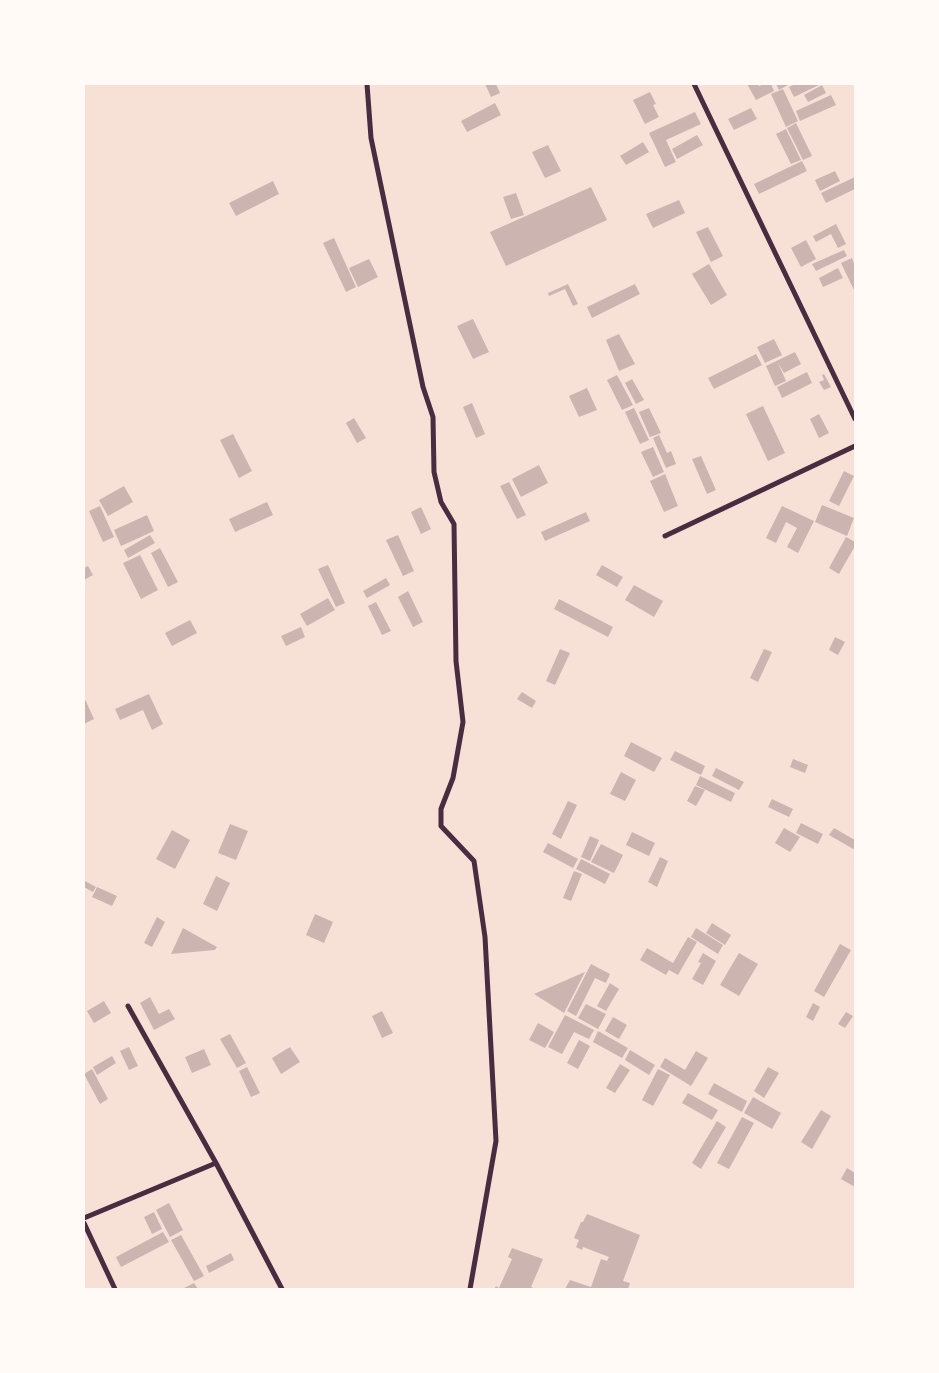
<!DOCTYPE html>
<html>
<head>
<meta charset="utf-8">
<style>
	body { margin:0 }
	#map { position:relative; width:939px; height:1373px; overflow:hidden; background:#f7e1d7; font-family:"Fira Sans Condensed",sans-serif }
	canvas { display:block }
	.frame { position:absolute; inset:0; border:85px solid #fffaf5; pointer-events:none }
</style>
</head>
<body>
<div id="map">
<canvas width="939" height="1373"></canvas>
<div class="frame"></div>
</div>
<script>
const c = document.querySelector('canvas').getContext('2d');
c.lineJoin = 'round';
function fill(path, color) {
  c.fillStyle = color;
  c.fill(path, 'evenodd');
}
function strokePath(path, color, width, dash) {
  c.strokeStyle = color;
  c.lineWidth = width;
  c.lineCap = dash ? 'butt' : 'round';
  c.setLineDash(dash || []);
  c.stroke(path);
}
fill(new Path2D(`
	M485 84H496L500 93 491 97Z
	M747 84H758L759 86 764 84H771L774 91 756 100Z
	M776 84H787L788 85 779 90Z
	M795 84H821L794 97 789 87Z
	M822 85 826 93 808 102 804 95Z
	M783 89 798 121 786 127 771 94Z
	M650 92 656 104 653 105 659 117 645 124 633 100Z
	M831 95 836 105 800 121 796 111Z
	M495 103 501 115 467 132 461 121Z
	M751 108 757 119 734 130 728 119Z
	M695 112 701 124 666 140 676 162 665 167 649 133Z
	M796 123 812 156 803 160 787 128Z
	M786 129 801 160 791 164 776 134Z
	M697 135 703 145 677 159 672 149Z
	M643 142 649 152 626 165 620 156Z
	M548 145 561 171 545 178 532 152Z
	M802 161 807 171 759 194 754 184Z
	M835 171 840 181 820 191 815 180Z
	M855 177V189L826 203 821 193Z
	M273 181 279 194 236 216 229 203Z
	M591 187 607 220 506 266 490 232Z
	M516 193 524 215 511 219 503 197Z
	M679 200 685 213 653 228 646 214Z
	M836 224 846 244 838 248 831 234 816 242 813 236Z
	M708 227 723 256 711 262 696 232Z
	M334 238 356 287 346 292 323 243Z
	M806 240 816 259 801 267 791 248Z
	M844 250 847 256 816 271 812 264Z
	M852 258 855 266V289L854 290 841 263Z
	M369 259 378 277 358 287 349 268Z
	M709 264 727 295 711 305 692 274Z
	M838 268 843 278 823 287 819 278Z
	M568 284 578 304 573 306 565 289 549 296 548 293Z
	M635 284 640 294 592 318 587 307Z
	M473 319 489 352 473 359 457 326Z
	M619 334 635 364 619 371 606 340Z
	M774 339 782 355 765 363 757 347Z
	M795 352 801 364 784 373 778 363 786 381 775 386 766 366Z
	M756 354 762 365 714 389 708 378Z
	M807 372 812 383 782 398 777 387Z
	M824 374 831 387 824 390 819 382 824 380 822 375Z
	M617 375 633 405 622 410 607 380Z
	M632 379 644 400 636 404 625 383Z
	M587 388 597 410 579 417 569 396Z
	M472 403 485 434 476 438 463 407Z
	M763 406 785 453 768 461 746 414Z
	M634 408 649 440 640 444 625 412Z
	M649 408 661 433 650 437 639 412Z
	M819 414 829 433 819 438 810 419Z
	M354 418 366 438 357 443 346 423Z
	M233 434 252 471 239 478 220 440Z
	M659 435 667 453 671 451 676 464 666 468 653 438Z
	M653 447 664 472 653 477 641 452Z
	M701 456 716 490 707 494 692 459Z
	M539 465 548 483 521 497 512 479Z
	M844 471 854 476 839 506 829 501Z
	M665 474 678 506 664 512 650 481Z
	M509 482 526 515 517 519 500 486Z
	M124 486 133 502 108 516 99 500Z
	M267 502 273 515 235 532 229 519Z
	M822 505 854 518 847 536 815 522Z
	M100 506 114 537 103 542 89 511Z
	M782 506 814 521 798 553 787 547 797 528 786 522 776 543 766 538Z
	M421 507 431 529 421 534 411 512Z
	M586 512 590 521 545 541 541 532Z
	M147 515 154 531 121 546 114 530Z
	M150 535 155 543 128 558 124 550Z
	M398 535 414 571 403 576 386 540Z
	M846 537 855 542V546L839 574 829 568Z
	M160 548 178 582 168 587 151 553Z
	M140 555 158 590 141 599 123 563Z
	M328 565 345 603 336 607 318 569Z
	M602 565 623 577 617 587 596 575Z
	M88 566 93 575 84 580V568Z
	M386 578 390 585 367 598 363 591Z
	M634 585 663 601 654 617 625 600Z
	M408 591 423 622 413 627 398 597Z
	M328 598 335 610 307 626 300 614Z
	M559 599 613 627 608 637 554 609Z
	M376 602 391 631 382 635 368 606Z
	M190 620 197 633 172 646 165 633Z
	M301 627 305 637 286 646 281 636Z
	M835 637 845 642 838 655 829 650Z
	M560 649 570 653 555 685 546 681Z
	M764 649 772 652 758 682 750 678Z
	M522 692 536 701 532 708 517 699Z
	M149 694 163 724 152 730 143 710 120 720 115 709Z
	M84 697 94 719 84 724Z
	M631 742 662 758 654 772 624 756Z
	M675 751 705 766 701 775 670 760Z
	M793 759 808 765 805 773 790 767Z
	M716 768 744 782 739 790 712 776Z
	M621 772 636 780 625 801 610 794Z
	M700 776 735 793 731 802 696 785Z
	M695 786 705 790 696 806 687 801Z
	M772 799 793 809 789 817 768 807Z
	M568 801 577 805 561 839 552 834Z
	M801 823 823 834 818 844 796 833Z
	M230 824 248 831 236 860 218 853Z
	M784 828 800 837 790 852 775 843Z
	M834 828 855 840V850L829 835Z
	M172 830 190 840 175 869 156 859Z
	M632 832 655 843 649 856 626 845Z
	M590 836 599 840 590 861 581 857Z
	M548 843 578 859 573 868 543 852Z
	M601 844 623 855 614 873 591 862Z
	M660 857 668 861 657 887 648 882Z
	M581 859 610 874 605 884 576 869Z
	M574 871 582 874 571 901 563 898Z
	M216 876 230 883 217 911 203 904Z
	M85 881 96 887 93 892 84 887Z
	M97 887 117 896 112 906 92 897Z
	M315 914 333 922 324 943 306 935Z
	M157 917 165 922 152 947 144 943Z
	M712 923 731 935 725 945 706 933Z
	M183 928 217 947 215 950 171 954Z
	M696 928 723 945 718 954 691 937Z
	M688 937 697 942 678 975 669 970Z
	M840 944 851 950 824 997 814 991Z
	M647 948 673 963 666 975 640 960Z
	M703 953 716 961 703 985 692 979 701 963 698 962Z
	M739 953 758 964 739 996 720 985Z
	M591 964 610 974 606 983 595 978 576 1016 567 1011Z
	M585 972 564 1013 534 994Z
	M610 983 619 989 606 1011 597 1006Z
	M150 997 159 1014 169 1009 175 1019 154 1030 140 1003Z
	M104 1001 111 1013 94 1023 87 1011Z
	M813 1003 820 1007 813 1021 806 1017Z
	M586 1004 606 1014 598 1029 578 1018Z
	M382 1011 393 1033 382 1038 372 1016Z
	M846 1012 853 1016 845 1028 838 1024Z
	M565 1015 594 1030 589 1039 574 1032 562 1054 548 1047Z
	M613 1017 627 1025 619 1039 605 1031Z
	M538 1023 554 1032 545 1048 529 1040Z
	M598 1031 628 1048 622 1058 593 1042Z
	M230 1034 246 1063 237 1068 220 1039Z
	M579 1040 590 1046 578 1069 567 1063Z
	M129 1047 138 1066 129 1070 120 1051Z
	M290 1047 300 1062 281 1074 272 1058Z
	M204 1049 211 1065 192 1073 185 1057Z
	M630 1050 655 1065 649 1075 625 1060Z
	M696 1051 708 1058 691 1086 660 1067 665 1058 685 1070Z
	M112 1056 116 1063 97 1075 93 1067Z
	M620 1064 630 1070 615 1093 606 1088Z
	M247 1067 260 1093 251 1097 239 1071Z
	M768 1067 779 1073 764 1098 754 1091Z
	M92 1069 108 1099 100 1104 84 1074Z
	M658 1069 670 1075 653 1106 642 1100Z
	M714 1083 747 1101 742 1112 708 1094Z
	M688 1093 718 1110 712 1120 682 1103Z
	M753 1097 781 1113 772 1129 744 1113Z
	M821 1110 831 1116 812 1149 801 1142Z
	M742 1117 754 1123 729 1169 717 1163Z
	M717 1121 726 1127 701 1169 692 1163Z
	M847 1168 855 1173V1187L841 1179Z
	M169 1203 183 1230 170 1237 156 1210Z
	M154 1212 162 1229 152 1234 144 1217Z
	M587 1214 640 1235 623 1281 630 1283 628 1289H565L570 1280 591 1287 601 1259 607 1261 609 1257 583 1247 582 1250 576 1247 579 1240 574 1238 581 1222H583Z
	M163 1232 169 1242 121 1267 116 1257Z
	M181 1235 204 1276 194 1281 171 1240Z
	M512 1248 543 1259 531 1287 536 1289H494L496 1286 499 1288 512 1259 508 1257Z
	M231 1253 234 1260 209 1273 206 1266Z
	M194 1283 198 1289H182Z`), '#ccb4b1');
strokePath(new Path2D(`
	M367 84 371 138 423 387 433 417 434 472 441 502 454 524 456 661 463 722 453 778 441 809V826L474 861 485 937 496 1141 470 1289
	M694 84 855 419
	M665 536 855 446
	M128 1006 216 1163 282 1289
	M84 1218 216 1163
	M84 1223 115 1289`), '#4a2c40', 5);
</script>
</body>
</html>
